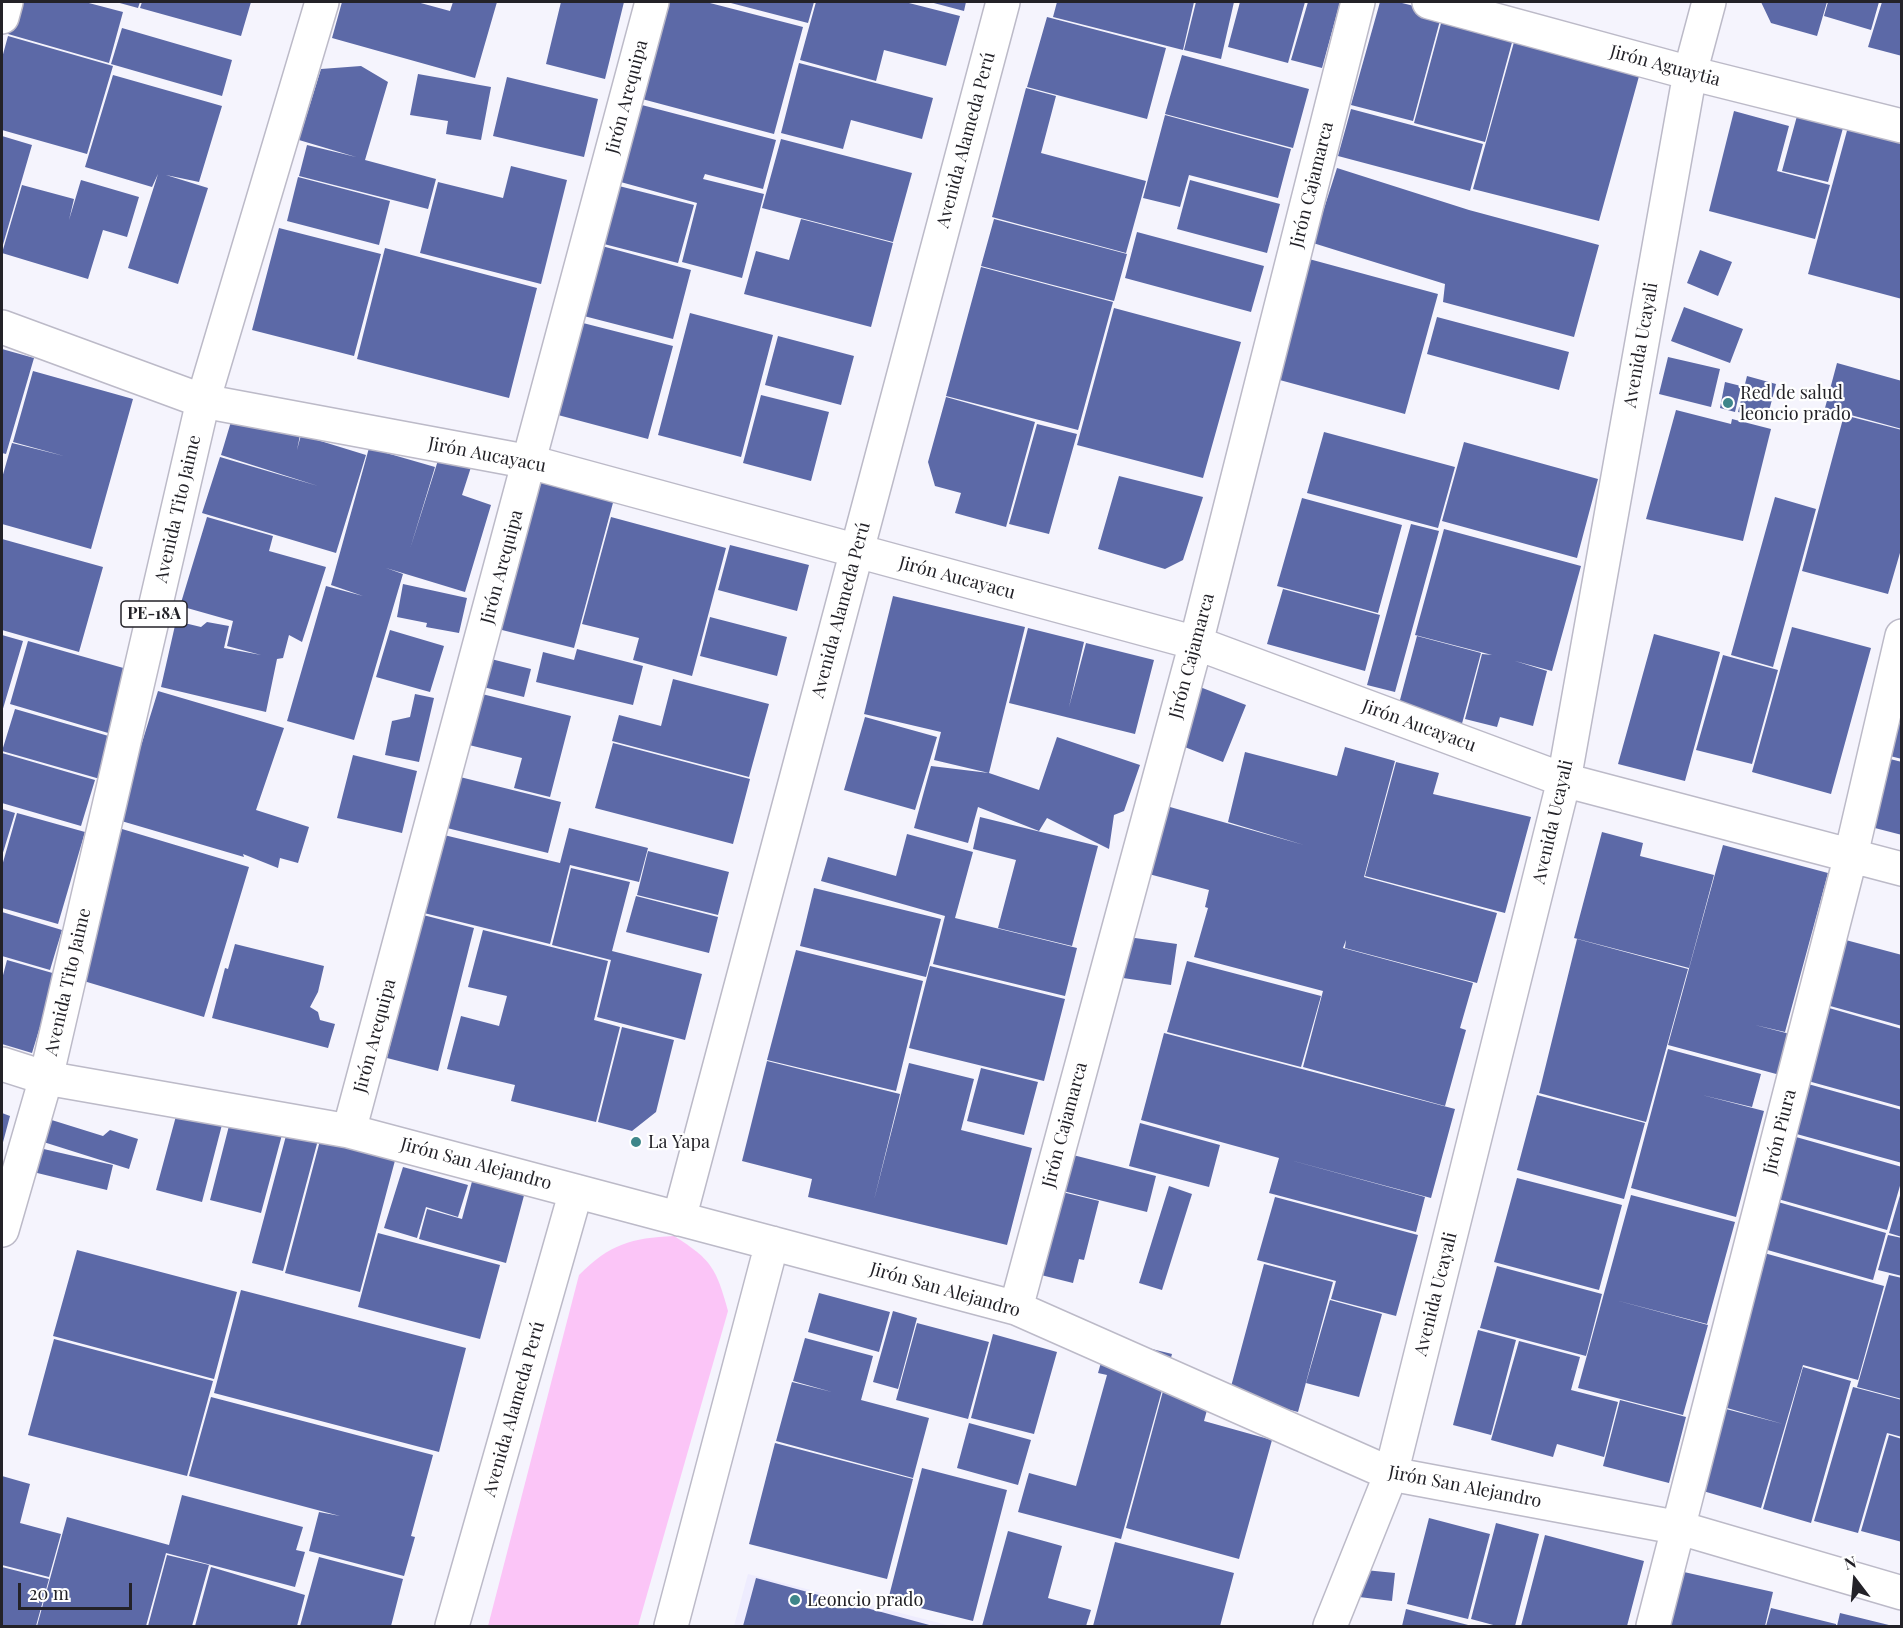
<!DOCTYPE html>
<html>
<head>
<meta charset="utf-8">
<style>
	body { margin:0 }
	#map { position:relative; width:1903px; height:1628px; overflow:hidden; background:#f5f4fd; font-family:"Playfair Display",serif }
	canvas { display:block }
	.frame { position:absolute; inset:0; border:3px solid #232228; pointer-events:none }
	.north { position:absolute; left:1825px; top:1550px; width:60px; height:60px; -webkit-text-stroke:4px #fff; paint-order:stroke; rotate:344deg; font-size:16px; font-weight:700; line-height:24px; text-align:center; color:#232228 }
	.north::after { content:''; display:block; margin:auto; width:21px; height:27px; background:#232228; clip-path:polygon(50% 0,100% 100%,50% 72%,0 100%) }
	.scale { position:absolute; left:18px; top:1583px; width:114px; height:27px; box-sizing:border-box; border:3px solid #232228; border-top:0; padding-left:8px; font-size:18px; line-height:21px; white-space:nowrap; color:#232228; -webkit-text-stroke:4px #fff; paint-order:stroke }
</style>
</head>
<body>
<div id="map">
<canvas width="1903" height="1628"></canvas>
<div class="frame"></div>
<div class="north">N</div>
<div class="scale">20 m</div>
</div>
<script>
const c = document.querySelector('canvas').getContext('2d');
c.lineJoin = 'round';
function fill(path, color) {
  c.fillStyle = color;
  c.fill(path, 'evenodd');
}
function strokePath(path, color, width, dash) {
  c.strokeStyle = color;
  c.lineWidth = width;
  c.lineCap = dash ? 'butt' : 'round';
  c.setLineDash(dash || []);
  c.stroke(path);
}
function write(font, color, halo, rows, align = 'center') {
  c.font = font + ' "Playfair Display",serif';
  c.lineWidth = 4.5;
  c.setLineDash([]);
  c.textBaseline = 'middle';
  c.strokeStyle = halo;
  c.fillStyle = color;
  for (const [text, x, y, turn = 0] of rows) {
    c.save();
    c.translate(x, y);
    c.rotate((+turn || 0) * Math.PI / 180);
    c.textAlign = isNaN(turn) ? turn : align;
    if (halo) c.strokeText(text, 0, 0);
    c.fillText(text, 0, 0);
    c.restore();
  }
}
fill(new Path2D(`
	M748 1574 951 1626H734Z`), '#eeecfe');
fill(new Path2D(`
	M674 1236C712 1260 716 1268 728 1311L638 1626H488L579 1275C610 1244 631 1238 674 1236Z`), '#fbc5f7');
fill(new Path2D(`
	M18 2H85L123 12 109 63 8 34Z
	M116 2H140L138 8Z
	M142 2H251L241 36 140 8Z
	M342 2H417L450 11 453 2H497L475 78 332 38Z
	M561 2H624L605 79 546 64Z
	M669 2H706L803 27 774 134 642 99Z
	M727 2H814L808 23Z
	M816 2H905L960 16 946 66 884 50 876 81 800 60Z
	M930 2H966L964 11Z
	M1057 2H1194L1183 50 1053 17Z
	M1196 2H1234L1221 59 1184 50Z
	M1240 2H1305L1288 63 1228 47Z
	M1308 2H1340L1322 68 1291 60Z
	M1380 2H1398L1442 13 1413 121 1351 105Z
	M1761 2H1827L1817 36 1771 23Z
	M1828 2H1879L1871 30 1824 16Z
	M1882 2H1902V56L1868 47Z
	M1443 16 1514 35 1485 142 1414 123Z
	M1047 17 1166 48 1147 119 1027 87Z
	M122 28 232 60 222 96 111 64Z
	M1516 35 1641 69 1599 221 1473 189Z
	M8 36 113 66 87 154 2 130V58Z
	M1182 55 1309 89 1293 148 1165 114Z
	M799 63 933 98 922 139 851 120 843 149 781 133Z
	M361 66 388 82 365 160 436 179 428 209 299 176 307 145 356 157 299 140 321 69Z
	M418 74 491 87 481 140 446 134 448 121 410 115Z
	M113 75 222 106 199 182 166 175 208 188 178 284 128 268 158 174 152 187 85 167Z
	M507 77 598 99 584 157 493 136Z
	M1026 88 1056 96 1041 153 1146 181 1126 253 992 217Z
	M638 104 776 140 763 189 705 174 703 179 764 194 742 278 682 262 697 203 617 181Z
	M1351 109 1483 144 1470 191 1338 156Z
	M1734 111 1789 126 1777 171 1830 185 1815 239 1709 211Z
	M1165 115 1291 149 1278 198 1189 175 1180 207 1143 198Z
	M1797 116 1843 128 1828 182 1782 171Z
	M1848 127 1902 142V299L1808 274Z
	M2 136 32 145 2 248Z
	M781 139 912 173 893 242 762 208Z
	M511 166 567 180 541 284 420 253 438 182 503 198Z
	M1337 168 1469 210 1599 245 1574 337 1443 302 1445 284 1313 243Z
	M298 177 390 201 379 245 287 221Z
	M81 180 139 197 127 237 103 230 88 279 2 253 22 185 74 199 69 220Z
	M1190 180 1280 204 1267 253 1177 229Z
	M615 185 694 205 678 263 600 243Z
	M801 219 893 243 871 327 744 294 756 251 789 260Z
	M994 219 1127 254 1114 301 981 266Z
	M279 228 381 254 354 356 252 330Z
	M1137 232 1264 266 1251 312 1125 278Z
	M598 245 691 270 673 339 580 315Z
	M385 248 537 288 509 398 357 359Z
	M1700 250 1732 262 1718 296 1687 283Z
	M1309 259 1438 294 1405 414 1276 379Z
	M981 267 1113 302 1078 430 946 396Z
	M1684 307 1743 329 1730 363 1671 341Z
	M1114 308 1241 342 1203 478 1077 445Z
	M690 313 773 335 741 457 658 435Z
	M1437 317 1569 352 1559 390 1427 354Z
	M583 323 673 346 648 439 558 415Z
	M778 336 854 356 841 405 765 385Z
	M2 349 34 358 6 454 2 453Z
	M1668 357 1720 369 1711 407 1659 394Z
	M1837 363 1902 381V429L1825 408Z
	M33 371 133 399 91 549 2 524V478L12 443 64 456 13 442Z
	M1747 376 1776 384 1767 419 1738 412Z
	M1725 382 1741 386 1735 412 1720 408Z
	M761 395 829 412 811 481 743 463Z
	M946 397 1035 422 1006 527 955 513 961 493 935 486 928 462Z
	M1676 410 1731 424 1732 419 1771 429 1743 541 1646 519Z
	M233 415 300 435 297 450 301 435 366 455 336 553 202 513 220 457 318 486 221 455Z
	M1844 415 1902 430V546L1888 594 1802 571Z
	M1037 424 1077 434 1049 534 1009 524Z
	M1324 432 1455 467 1438 528 1307 493Z
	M1464 442 1598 479 1577 558 1442 521Z
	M369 448 435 467 410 549 440 454 472 464 462 495 491 505 465 592 386 568 403 574 354 740 287 721 326 586 363 596 331 585Z
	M1119 476 1203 497 1183 560 1165 569 1098 549Z
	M538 480 614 499 574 648 498 629Z
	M1775 497 1816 509 1773 667 1731 655Z
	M1302 498 1402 525 1378 613 1277 586Z
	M207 517 273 536 269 551 326 567 302 642 289 635 283 658 277 659 266 712 161 687 176 621 201 627 207 622 229 626 224 648 261 655 227 646 233 621 180 606Z
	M611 517 726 548 692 676 633 660 639 638 582 624Z
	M1411 524 1439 531 1395 692 1367 685Z
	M1444 529 1581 566 1552 671 1515 661 1547 671 1533 726 1500 717 1497 727 1465 719 1482 654 1492 655 1415 635Z
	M2 539 103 567 79 652 2 630Z
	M730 545 809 565 797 611 718 590Z
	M403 584 467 598 459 633 426 627 427 623 397 617Z
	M1283 589 1380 615 1365 671 1267 644Z
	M893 596 1025 627 989 773 1039 790 1057 737 1140 765 1124 811 1114 815 1109 849 1047 818 1039 831 978 807 968 843 914 828 931 766 989 773 934 760 941 732 864 714Z
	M710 617 787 637 777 676 700 656Z
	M1792 627 1871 648 1831 794 1752 772Z
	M1028 628 1084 642 1069 707 1086 643 1154 660 1135 734 1009 703Z
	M390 630 444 646 430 692 376 677Z
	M1654 634 1720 652 1685 781 1618 764Z
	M2 635 23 641 2 712Z
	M1417 636 1481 653 1460 731 1396 715Z
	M28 641 134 671 115 735 10 704Z
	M577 649 643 666 633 705 536 682 543 652 574 660Z
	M1723 655 1778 670 1752 764 1696 750Z
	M487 658 531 669 524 697 479 686Z
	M673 679 769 704 749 777 612 741 619 715 661 726Z
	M1200 687 1246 705 1223 762 1177 744Z
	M158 691 284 728 256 810 309 827 298 863 280 858 278 868 243 854 244 857 118 820Z
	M415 694 434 698 419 762 385 755 392 721 410 717Z
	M482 694 571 716 550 797 514 788 522 758 469 745Z
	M15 709 112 737 100 779 2 751Z
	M865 717 937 737 915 810 844 790Z
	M1901 717H1902V759L1890 756Z
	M613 743 750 779 733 844 595 808Z
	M1345 747 1395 761 1364 877 1497 913 1477 983 1345 948 1346 940 1343 948 1473 983 1460 1028 1466 1030 1445 1106 1303 1067 1323 991 1194 957 1208 908 1205 907 1209 890 1145 873 1163 805 1304 845 1228 822 1245 752 1337 776Z
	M2 753 95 780 81 826 2 803Z
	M353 755 417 771 402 833 337 818Z
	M1890 759 1902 762V835L1871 827Z
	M1396 762 1439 773 1433 794 1531 817 1505 913 1365 876Z
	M460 777 561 802 548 853 447 828Z
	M2 809 15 813 2 856Z
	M17 813 85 832 58 924 2 908V866Z
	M980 817 1098 846 1072 946 998 928 1016 860 973 849Z
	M569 828 648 848 639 882 570 865 550 944 424 913 444 835 560 863Z
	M122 829 249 867 204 1017 77 979Z
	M1602 832 1643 843 1640 856 1714 875 1689 968 1574 938Z
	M907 834 973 852 955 918 1077 948 1065 996 933 964 945 916 821 881 828 857 896 876Z
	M1723 845 1828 873 1785 1032 1755 1025 1790 1034 1780 1075 1668 1045Z
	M648 851 729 872 718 915 637 895Z
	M571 868 630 882 612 951 702 974 685 1040 597 1017 611 960 552 945Z
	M814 888 941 919 926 977 800 946Z
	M636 896 718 917 709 953 626 932Z
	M2 912 62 930 50 970 2 956Z
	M423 915 474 928 438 1071 387 1058Z
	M483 930 608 961 594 1020 620 1027 596 1122 511 1101 515 1085 447 1069 461 1016 499 1026 507 996 468 987Z
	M1128 937 1177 944 1171 985 1123 978Z
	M1577 939 1688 969 1646 1122 1539 1093Z
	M1842 939 1902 955V1026L1823 1004Z
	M235 944 324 966 318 992 310 1007 318 1012 320 1020 335 1024 328 1048 212 1018 225 968 228 969Z
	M796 950 923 981 896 1091 767 1060Z
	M7 960 56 974 32 1053 2 1044V979Z
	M1187 961 1321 996 1301 1067 1167 1032Z
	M930 966 1065 999 1044 1081 909 1048Z
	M1829 1008 1902 1029V1107L1808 1081Z
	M622 1027 674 1040 656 1112 632 1131 598 1122Z
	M1164 1033 1455 1109 1431 1198 1286 1159 1425 1197 1416 1232 1269 1193 1279 1158 1141 1120Z
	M1668 1049 1761 1074 1752 1107 1702 1095 1764 1111 1736 1217 1631 1188Z
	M767 1061 900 1094 874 1200 909 1063 974 1079 961 1130 1032 1148 1007 1245 808 1197 812 1179 742 1161Z
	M981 1068 1038 1082 1024 1135 967 1121Z
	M1808 1084 1902 1110V1163L1793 1133Z
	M1537 1095 1645 1123 1624 1199 1517 1170Z
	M179 1105 224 1117 202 1202 156 1190Z
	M2 1113 10 1116 2 1146Z
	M42 1117 103 1136 110 1130 138 1139 129 1169 34 1139Z
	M231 1118 283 1131 261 1213 210 1200Z
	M1140 1123 1220 1145 1209 1187 1129 1166Z
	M287 1132 318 1140 283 1271 252 1263Z
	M322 1133 397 1153 360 1292 285 1273Z
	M1796 1137 1902 1167V1179L1887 1230 1778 1199Z
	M35 1147 113 1165 107 1190 29 1171Z
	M1069 1154 1156 1176 1147 1212 1059 1190Z
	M403 1167 468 1185 458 1217 426 1207 417 1238 384 1228Z
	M474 1174 526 1188 506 1263 419 1239 427 1209 462 1219Z
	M1517 1178 1622 1205 1599 1290 1494 1262Z
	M1169 1186 1192 1194 1162 1290 1139 1283Z
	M1058 1191 1099 1201 1084 1260 1079 1259 1073 1283 1037 1274Z
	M1901 1192H1902V1237L1889 1233Z
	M1631 1195 1735 1222 1707 1324 1615 1300 1708 1325 1683 1415 1578 1388Z
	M1275 1197 1418 1235 1396 1316 1331 1299 1336 1281 1257 1260Z
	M1778 1202 1886 1233 1873 1280 1764 1249Z
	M378 1233 500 1265 480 1339 358 1307Z
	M1888 1235 1902 1238V1276L1878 1270Z
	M77 1250 237 1292 214 1379 53 1336Z
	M1764 1253 1884 1286 1858 1380 1803 1365 1761 1508 1703 1491 1726 1409 1783 1424 1720 1406Z
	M1264 1264 1333 1282 1298 1412 1229 1394Z
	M1497 1266 1602 1294 1586 1356 1480 1328Z
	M1889 1275 1902 1278V1399L1857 1387Z
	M241 1290 466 1348 439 1452 214 1393Z
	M819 1293 890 1312 879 1352 808 1332Z
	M1330 1300 1382 1314 1359 1397 1306 1383Z
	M893 1311 917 1318 898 1389 873 1382Z
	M917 1323 989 1342 968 1419 896 1400Z
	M1478 1330 1516 1340 1491 1435 1453 1425Z
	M993 1334 1057 1352 1034 1434 971 1418Z
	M805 1338 873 1356 861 1400 929 1418 913 1478 776 1441 792 1382 832 1392 793 1381Z
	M1108 1338 1172 1354 1121 1539 1018 1512 1029 1473 1076 1486 1107 1375 1098 1373Z
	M54 1339 213 1381 187 1476 28 1435Z
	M1519 1341 1580 1357 1571 1390 1618 1402 1604 1457 1557 1444 1553 1457 1491 1440Z
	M1803 1367 1851 1381 1811 1523 1763 1509Z
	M1169 1369 1215 1381 1204 1421 1272 1440 1239 1559 1126 1528Z
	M1853 1387 1902 1400V1437L1887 1433 1858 1533 1814 1521Z
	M211 1397 433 1455 411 1536 415 1537 404 1576 309 1551 319 1512 340 1516 189 1476Z
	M1620 1400 1686 1417 1669 1483 1603 1466Z
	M969 1423 1031 1440 1018 1485 957 1468Z
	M1889 1435 1902 1439V1542L1861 1531Z
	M775 1443 913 1479 887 1579 749 1544Z
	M922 1468 1007 1490 973 1621 888 1600Z
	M2 1476 30 1484 20 1523 61 1534 49 1577 2 1565Z
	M182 1495 303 1527 296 1550 305 1552 295 1587 166 1553 146 1626H37L67 1517 169 1545Z
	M1429 1518 1490 1534 1468 1619 1407 1604Z
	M1496 1523 1539 1534 1515 1626H1497L1471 1619Z
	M1008 1531 1062 1546 1048 1598 1091 1610 1086 1626H982Z
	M1545 1535 1644 1561 1627 1626H1521Z
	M1115 1542 1234 1573 1220 1626H1093Z
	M167 1555 209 1565 192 1626H148Z
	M319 1557 403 1579 391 1626H300Z
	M2 1567 49 1579 36 1626H2Z
	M211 1567 305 1595 297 1626H195Z
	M1365 1570 1395 1573 1392 1601 1343 1595Z
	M1675 1570 1773 1592 1765 1626H1662Z
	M756 1578 933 1626H743Z
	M1771 1608 1836 1624V1626H1766Z
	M1406 1609 1472 1626H1402Z
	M1840 1613 1893 1626H1837Z`), '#5c69a7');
const minor = new Path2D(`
	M1429 2 1690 73 1902 126
	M2 17 6 2
	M2 327 203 401 530 462 1196 643 1564 780 1902 869
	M2 1064 46 1078 349 1131 1016 1308 1391 1474 1680 1528 1902 1593
	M349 1131 652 2
	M679 1219 1003 2
	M1016 1308 1196 643 1358 2
	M452 1626 576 1191
	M671 1626 772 1243
	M1330 1626 1391 1474 1564 780 1690 73 1709 2
	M1653 1626 1851 855 1902 636`);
const highway = new Path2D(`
	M2 1230 46 1078 203 401 322 2`);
strokePath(minor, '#bcbac8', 36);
strokePath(highway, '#bcbac8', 36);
strokePath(minor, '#fff', 33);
strokePath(highway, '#fff', 33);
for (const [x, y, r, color] of [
	[1728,403,6,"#3e868a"],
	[636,1142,6,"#3e868a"],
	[795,1600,6,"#3e868a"]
]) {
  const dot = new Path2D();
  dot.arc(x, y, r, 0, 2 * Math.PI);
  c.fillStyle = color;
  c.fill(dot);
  strokePath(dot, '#fff', 2);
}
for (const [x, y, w] of [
	[154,614,66]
]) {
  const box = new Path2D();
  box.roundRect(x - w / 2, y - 13, w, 26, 4.5);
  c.fillStyle = '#fff';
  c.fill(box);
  strokePath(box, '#232228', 1.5);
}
write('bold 16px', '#232228', null, [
	["PE-18A",154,614]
]);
write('18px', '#232228', '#fff', [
	["Jirón Aguaytia",1665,66,15],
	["Jirón Arequipa",627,97,-75],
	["Avenida Alameda Perú",966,140,-75],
	["Jirón Cajamarca",1312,185,-76],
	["Avenida Ucayali",1641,345,-80],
	["Jirón Aucayacu",487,455,11],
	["Avenida Tito Jaime",178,509,-77],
	["Jirón Arequipa",502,567,-75],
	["Jirón Aucayacu",957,578,15],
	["Avenida Alameda Perú",841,610,-75],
	["Jirón Cajamarca",1192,656,-75],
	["Jirón Aucayacu",1419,726,20],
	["Avenida Ucayali",1553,822,-77],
	["Avenida Tito Jaime",68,982,-77],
	["Jirón Arequipa",375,1036,-75],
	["Jirón Cajamarca",1065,1125,-75],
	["Jirón Piura",1780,1132,-76],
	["Jirón San Alejandro",476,1164,15],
	["Jirón San Alejandro",945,1290,16],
	["Avenida Ucayali",1436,1294,-76],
	["Avenida Alameda Perú",514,1409,-74],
	["Jirón San Alejandro",1465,1487,11]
]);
write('18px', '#232228', '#fff', [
	["Red de salud",1740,393],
	["leoncio prado",1740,414],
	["La Yapa",648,1142],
	["Leoncio prado",807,1600]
], 'left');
</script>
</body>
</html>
